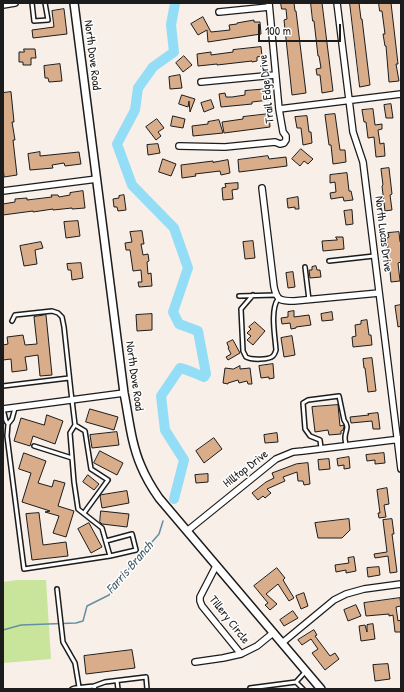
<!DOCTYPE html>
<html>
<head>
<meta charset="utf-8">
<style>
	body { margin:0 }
	#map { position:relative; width:404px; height:692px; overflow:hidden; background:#f7efe8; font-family:"Patrick Hand",sans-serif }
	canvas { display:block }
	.frame { position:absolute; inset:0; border:4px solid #1c1c1c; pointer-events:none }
	.scale { position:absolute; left:258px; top:24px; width:83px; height:18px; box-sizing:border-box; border:2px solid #1c1c1c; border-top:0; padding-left:5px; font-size:12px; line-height:14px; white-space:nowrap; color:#1c1c1c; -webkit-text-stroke:3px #fff; paint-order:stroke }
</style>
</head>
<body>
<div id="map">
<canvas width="404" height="692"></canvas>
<div class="frame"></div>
<div class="scale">100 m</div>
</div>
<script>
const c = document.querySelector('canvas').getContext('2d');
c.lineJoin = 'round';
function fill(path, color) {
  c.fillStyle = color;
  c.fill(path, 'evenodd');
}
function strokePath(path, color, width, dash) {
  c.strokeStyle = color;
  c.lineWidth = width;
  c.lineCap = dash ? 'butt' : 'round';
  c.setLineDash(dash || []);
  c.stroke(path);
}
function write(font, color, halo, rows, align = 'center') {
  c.font = font + ' "Patrick Hand",sans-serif';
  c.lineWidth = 3;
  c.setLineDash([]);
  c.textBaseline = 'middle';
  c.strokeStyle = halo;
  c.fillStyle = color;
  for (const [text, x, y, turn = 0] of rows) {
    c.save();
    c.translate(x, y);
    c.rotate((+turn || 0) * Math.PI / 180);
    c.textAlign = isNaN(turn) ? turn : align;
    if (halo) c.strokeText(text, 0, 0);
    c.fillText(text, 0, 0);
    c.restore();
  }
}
fill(new Path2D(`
	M17 580H46L51 659 3 663V582Z`), '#c9e59c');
strokePath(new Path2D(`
	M3 630 21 625 76 623 83 621 87 606 109 595 131 566 159 534 163 521`), '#64909f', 1.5);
strokePath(new Path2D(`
	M174 499 184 460 165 430 161 396 180 368C189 370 196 374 204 377L206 374 198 331 179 324 173 312 188 268 174 228 132 185 117 144 135 110 138 88 153 67 174 52 171 25 175 3`), '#94ddf6', 10);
const building = new Path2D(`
	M281 3H294L295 11H296L306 93 292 95 284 20 287 19 286 9H282Z
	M311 3H322L333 91 322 93 320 75H317L316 69 321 68 319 56H318L314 21H313Z
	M350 3H359L361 19H362L370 85 360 87Z
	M379 3H391L398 64H396L399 81 389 82 386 46H385L383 34H385L382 11H380Z
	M64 9 67 34 33 38 32 30 54 27 52 11Z
	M203 17 211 32 230 30 229 25 237 24V23L254 20V22H260L261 34 208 42 207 30 198 35 191 24Z
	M261 47 262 56 257 57V61L252 62V61L217 65V64L198 66 197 54 211 52V55L233 52V50Z
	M24 49H35L36 58H31V65H23V62H19V52H24Z
	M184 56 192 65 183 72 176 63Z
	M60 64 62 81 49 82 48 78H45L44 66Z
	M180 75 182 88 170 89 169 77Z
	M268 89 269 100 252 102V104L221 107 219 94 225 93 226 97H232L245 95V91Z
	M11 92 14 122H12L15 140H13L17 175 4 177 3 166V93Z
	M182 95 195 99 190 112 189 101 188 107 179 104Z
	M211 100 214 108 204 112 201 103Z
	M391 104 393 118H386L384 105Z
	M373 109 375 125 382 124V129L378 130 380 144 384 143 385 156 376 157 374 137 368 138 366 122H364L362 110Z
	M269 114 270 127 224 133 222 122 243 119V117Z
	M335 114 340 150H345L346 162 333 164 331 145H329L325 115Z
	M173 116 185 119 183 128 171 126Z
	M307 116 309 132H311L312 143 303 145 301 128H297L295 117Z
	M157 119 164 128 158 132 161 136 156 140 146 127Z
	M219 120 223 133 193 136 192 126 208 124V122Z
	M158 144 160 153 148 155 147 145Z
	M301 149 313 159 308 164 304 161 300 166 292 159Z
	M40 152V156L79 152 81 164 65 166 64 163 52 165 53 168 30 170 28 154Z
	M268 156 269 159 286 157 287 166 239 172 238 160Z
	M163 159 176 164 171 176 159 172Z
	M228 160 230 173 221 175 220 171 195 174 196 176 182 178 181 165 213 161V162Z
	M389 168 392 194 390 195 392 210 385 211 382 186 383 185 381 169Z
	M347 173 349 191H351L353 200 344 201 343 197 331 199 330 193 336 192 335 182 330 183V175Z
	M238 183V189L232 190 233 199 223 200 222 188 226 187 225 184Z
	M83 191 85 208 72 209V208L53 210V209L33 212V211L3 215V204L15 202V199L27 198V200L52 197 51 195H58L59 197 70 195V193Z
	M124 195 126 210 118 211 117 207H114L113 199 119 198V196Z
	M298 197 299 209H295V207L288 208 287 199Z
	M352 210 353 224 346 225 344 211Z
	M78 221 80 236 66 238 64 222Z
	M142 231 144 244H141L143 255 148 254 149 261 147 262 148 274 151 273 152 286 139 287 138 282H142L141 270 133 271 130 250H126L125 243 132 242 130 232Z
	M399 232 400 242H401V262L398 263 400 281 391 282 387 238 389 237 388 233Z
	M336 237H343L344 249 323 251 322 241 337 240Z
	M253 241 255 258 245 259 243 242Z
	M41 242 43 248 35 250 37 264 24 266 20 246Z
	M81 263 83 278 72 280 71 270H68L67 264Z
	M316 266 317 270H320L321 277 310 278 309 270H312V267Z
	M293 272 295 287 288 288 286 273Z
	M401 305V326L398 327 395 306Z
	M294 311V317L309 315 311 325 296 327V328L291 329 290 323 282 324 281 318 288 317V312Z
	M332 312 333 320 322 321 321 314Z
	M152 314V330L137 331 136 315Z
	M46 315 52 375 40 376 38 355 25 357 27 370 12 372 11 359 3 360V345L8 344 7 337 23 335 25 345 37 344 34 317Z
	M367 320 369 335H371L372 345 353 347 352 337 356 336 355 325 361 324V321Z
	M255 322 265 331 253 345 247 340 251 336 247 333 251 329 249 327Z
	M292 336 295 355 284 357 281 338Z
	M233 340 240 353 228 360 226 357 231 354 228 348H229L227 343Z
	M372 358 376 391 368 392 365 368H364L363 359Z
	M273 364 274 378 269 379V377L261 378 259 366Z
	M240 366V369L250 368 252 384H248L247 381 239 383 238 380 228 383V384L223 383 225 368 233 369Z
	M338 405 340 426 344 425V427L343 430 341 431V434L329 435 328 430 315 432 312 407Z
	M90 409 118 417 114 430 86 422Z
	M378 413 380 429H373L372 421 351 423 350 417 369 415 368 414Z
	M47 415 63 421 55 444 33 436 30 446 14 441 21 418 44 425Z
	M117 432 119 445 92 448 90 435Z
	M277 433 278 442 265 443 264 435Z
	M214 438 222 449 204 463 196 451Z
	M100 451 123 463 117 475 94 463Z
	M24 453 46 461 38 483 52 487 54 480 65 483 58 506 74 511 66 537 53 533 59 516 45 512 50 511 22 502 31 473 19 469Z
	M384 453 385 463 375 464V460L367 461 366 455Z
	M349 457 350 468 344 469V465L338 466 337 459Z
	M329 459 330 469 319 470 318 460Z
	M308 463 310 484 304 485 303 481H298L297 472 283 477 285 481 267 489 271 493 265 498 263 496 258 500 252 493 266 482 274 478 272 473 296 464Z
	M208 474V482L196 483 195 475Z
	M88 475 99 484 94 490 83 482Z
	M387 488 389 504 384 505 386 517 379 518 378 513H380L377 490Z
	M127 491 129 503 102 508 100 496 101 495Z
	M101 511 129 514 127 527 102 524 100 522Z
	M39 513 43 545 66 542 68 556 32 560 26 514Z
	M349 519 350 530 342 538H318L315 523Z
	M392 519 394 534H392L397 572 390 573 388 556 375 558 374 554 387 552 383 520Z
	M89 523 102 547 91 553 78 529Z
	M354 557 356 571 346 573V570L336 572 335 565 349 563 348 558Z
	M379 567 380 575 368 577 367 568Z
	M277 568 285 578 283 580 294 598 289 601 278 584 266 594 277 604 270 610 265 605 268 603 254 586Z
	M304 593 308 606 301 609 296 596Z
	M400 598 401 606 396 607 398 621 401 620V632H395L393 615 389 616V614L366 616 364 603Z
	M356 605 361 616 348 621 344 610Z
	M293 611 298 618 284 626 280 620Z
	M373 624 375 639 361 641 359 626 365 625 367 632V625Z
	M314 630 317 635 315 636 330 656 335 653 339 659 325 670 312 653 318 649 311 639 302 645 298 640Z
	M132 650 135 668 86 674 84 656Z
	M388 664 390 679 375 681 373 665Z`);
fill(building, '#d9ad8a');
strokePath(building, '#1c1c1c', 1);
const service = new Path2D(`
	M32 3 34 21 48 20 45 3
	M329 261 374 256
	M305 267 309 300
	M253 295 241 309 243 351C244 353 245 355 246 357 251 360 269 360 273 356 275 354 275 353 276 350 275 336 270 310 278 299
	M239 296 276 295
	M3 386 69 378
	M3 409 6 421 8 424 12 419 15 408
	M8 424 7 436 24 569 110 556 102 528 78 509 74 482 70 433 75 425 72 400 71 392 64 327 62 317 58 313 52 311 15 315 12 321
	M75 425 85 431 91 469 108 480 84 513
	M34 446 72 458
	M321 448 320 440 310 436 305 429 303 403 308 400 339 396 344 420C350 428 345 430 345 438 345 441 346 443 346 446
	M106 541 132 534 136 550 110 556
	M57 589 63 642 75 663 79 687
	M117 681 118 689
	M296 682 303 689
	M72 689 75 688 94 686
	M95 689 94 686 105 682 146 677 147 689
	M250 689V688L296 682 306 671`);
const minor = new Path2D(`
	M337 3 353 132 363 162 401 469
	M3 5 15 3
	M219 12 269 7
	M201 82 275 75
	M279 109 401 94
	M179 146 225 147 275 142 280 144 284 143 286 140V136L283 132 279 109 269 3
	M262 188 274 287C277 301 281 301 294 301L379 293
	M3 191 97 179
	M3 409 124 393
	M187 531 276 459 293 452 303 451 401 439
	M216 566 200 597V601L202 606 241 654 257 646 273 633
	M282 643 334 600 346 594 364 589 401 584
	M195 662 223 658 241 654`);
const tertiary = new Path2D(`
	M74 3 124 393C129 418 131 443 141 466 146 478 152 488 159 498L321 689`);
strokePath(service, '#1c1c1c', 6);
strokePath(minor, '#1c1c1c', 8);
strokePath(tertiary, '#1c1c1c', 10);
strokePath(service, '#fff', 3);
strokePath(minor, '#fff', 5.5);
strokePath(tertiary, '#fff', 7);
write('12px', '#1c1c1c', '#fff', [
	["North Dove Road",92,55,83],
	["Trail Edge Drive",267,89,-96],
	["North Lucas Drive",383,234,83],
	["North Dove Road",134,376,82],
	["Hilltop Drive",246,469,-38],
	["Tillery Circle",229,620,52]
]);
write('italic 13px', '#466068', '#fff', [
	["Farris Branch",130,568,-49]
]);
</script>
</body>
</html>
